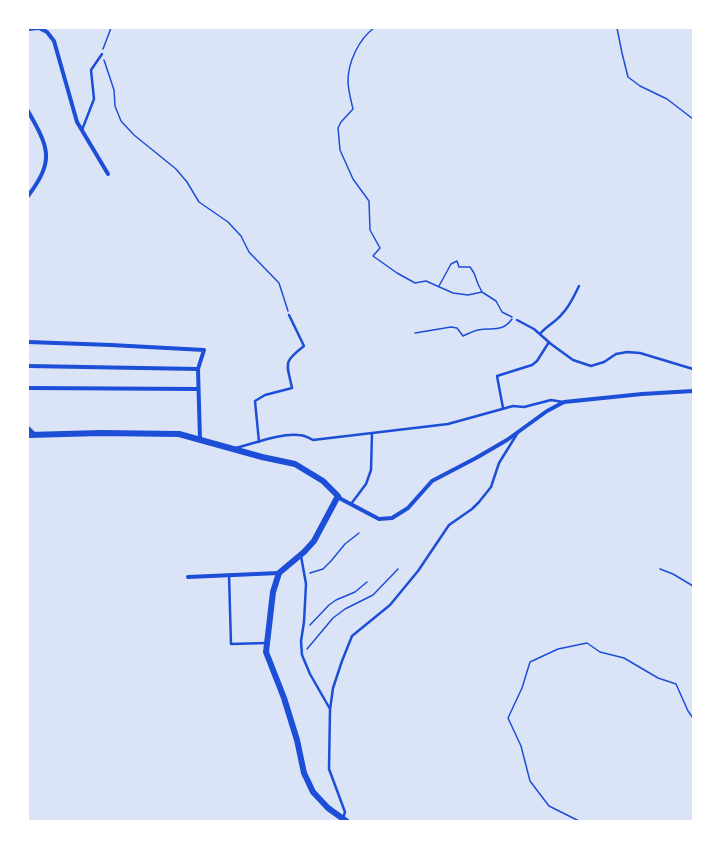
<!DOCTYPE html>
<html>
<head>
<meta charset="utf-8">
<style>
	body { margin:0 }
	#map { position:relative; width:721px; height:849px; overflow:hidden; background:#f2f2f2; font-family:"Source Sans 3",sans-serif }
	canvas { display:block }
	.frame { position:absolute; inset:0; border:29px solid #fff; pointer-events:none }
</style>
</head>
<body>
<div id="map">
<canvas width="721" height="849"></canvas>
<div class="frame"></div>
</div>
<script>
const c = document.querySelector('canvas').getContext('2d');
c.lineJoin = 'round';
function fill(path, color) {
  c.fillStyle = color;
  c.fill(path, 'evenodd');
}
function strokePath(path, color, width, dash) {
  c.strokeStyle = color;
  c.lineWidth = width;
  c.lineCap = dash ? 'butt' : 'round';
  c.setLineDash(dash || []);
  c.stroke(path);
}
fill(new Path2D(`
	M28 28H693V821H28Z`), '#dbe4f7');
strokePath(new Path2D(`
	M374 28C359 39 348 62 348 81 348 90 351 100 353 109L341 122 338 128 340 150 353 179 369 201 370 230 380 248 373 256 397 273 415 283 426 281 453 293 468 295 482 292
	M617 28 622 53 628 77 640 86 667 99 693 119
	M103 49 111 28
	M104 60 114 90 115 106 121 121 134 135 176 169 187 182 199 202 228 222 241 236 249 252 279 283 288 311
	M439 286 451 264 457 261 459 267H470L474 273 478 284 482 292 496 301 502 312 512 317
	M415 333 451 327 457 328 463 336C468 334 473 331 478 330 492 327 502 333 512 319
	M660 569 673 574 693 586
	M310 573 323 569 331 561 345 544 359 533
	M310 625 329 605 336 600 355 592 367 582
	M307 649 333 618 345 609 373 595 398 569
	M579 821 549 806 530 781 521 746 508 718 522 688 530 662 558 649 587 643 600 652 624 658 658 678 676 684 688 711 693 718`), '#1d4ed8', 1.5);
strokePath(new Path2D(`
	M82 130 94 99 91 70 102 54
	M517 320 534 329 551 344 573 360 591 366 604 362 616 354 627 352 640 353 693 369
	M540 334C546 326 556 322 562 314 570 306 574 296 579 286
	M503 408 497 376 532 365 537 361 549 342
	M259 442 255 401 265 395 292 388C287 363 282 363 304 346L289 315
	M235 448C252 444 282 433 298 435 304 435 308 437 313 440L448 424 513 406 524 407 551 400 563 402
	M351 504 366 484 371 470 372 433
	M301 556 306 584 304 622 301 641 302 655 310 674 330 709
	M229 575 231 644 266 643
	M343 818 345 812 329 769 330 710 333 688 342 661 352 636 390 605 418 571 449 525 472 509 479 502 491 487 499 463 517 434`), '#1d4ed8', 2.5);
strokePath(new Path2D(`
	M39 28 47 32 54 41 77 122 108 174
	M28 29 38 28
	M28 111C49 148 55 160 28 196
	M28 342 111 345 204 350 198 369 200 440
	M28 366 198 369
	M28 388 198 389
	M28 428 35 435
	M338 496 341 499 379 519 392 518 408 508 432 481 476 458 507 440 547 411 564 402 642 394 693 391
	M188 577 279 573`), '#1d4ed8', 4);
strokePath(new Path2D(`
	M28 435 101 433 179 434 262 457 295 464 323 481 338 496 314 541 304 552 279 573 273 592 266 652 284 698 297 740 304 773 313 792 328 808 346 821`), '#1d4ed8', 6);
</script>
</body>
</html>
